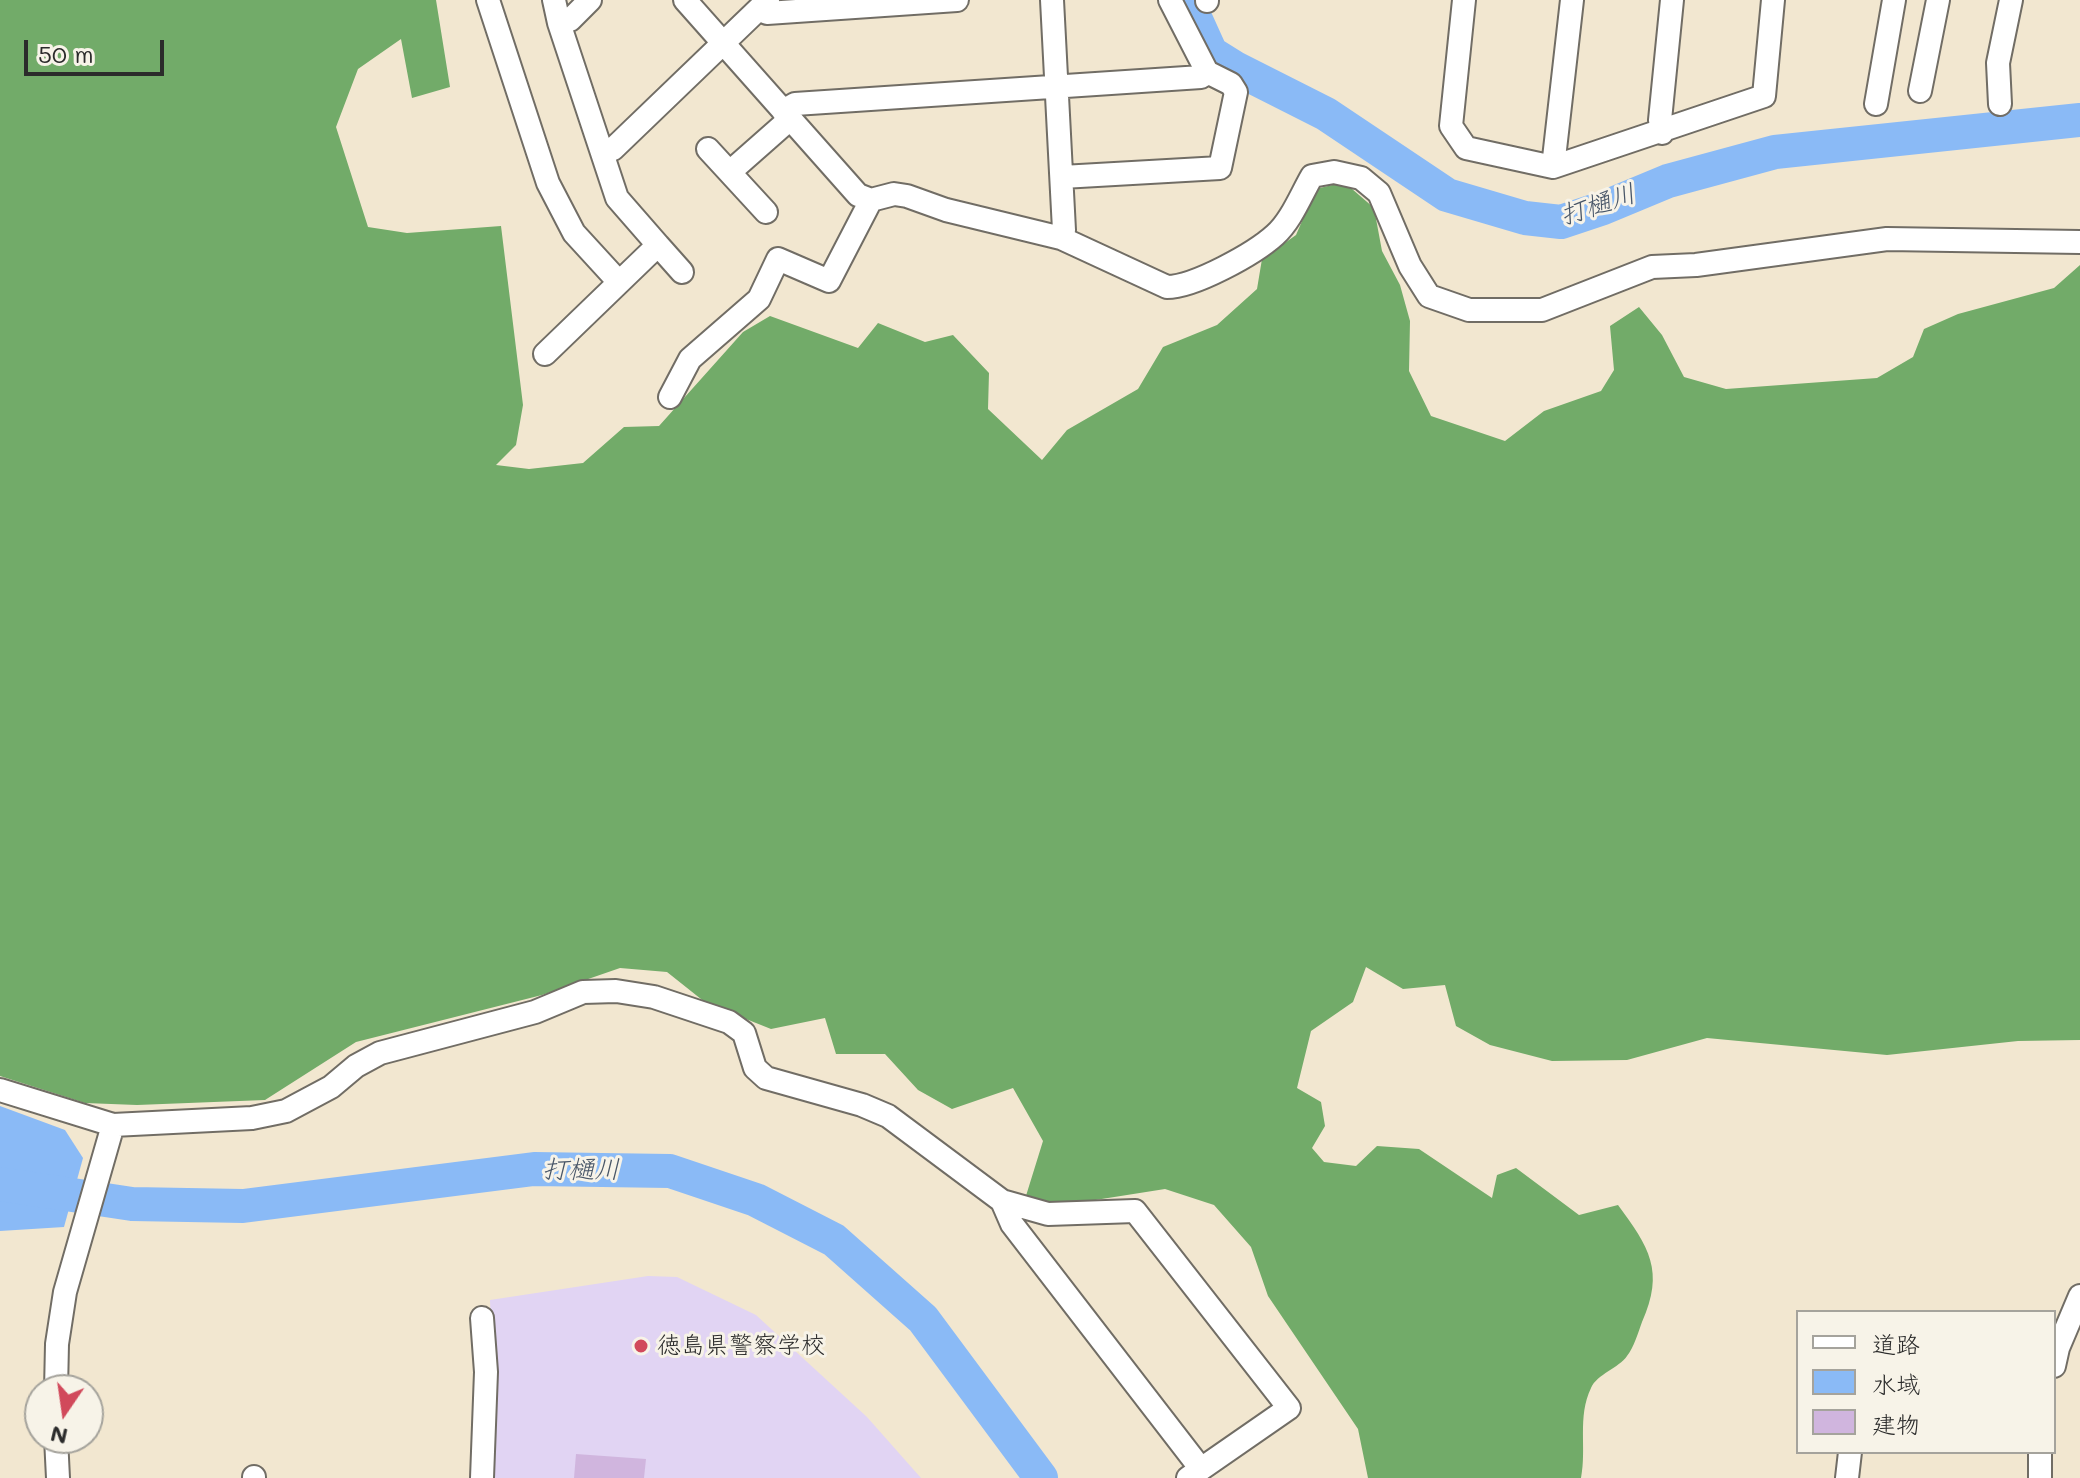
<!DOCTYPE html>
<html>
<head>
<meta charset="utf-8">
<style>
	body { margin:0 }
	#map { position:relative; width:2080px; height:1478px; overflow:hidden; background:#f2e7d0; font-family:Mali,"Klee One",sans-serif }
	canvas { display:block }
	.legend { position:absolute; left:1796px; top:1310px; width:260px; height:144px; box-sizing:border-box; background:#f7f3e8; border:2px solid #a5a39c; margin:0; padding:10px 14px; list-style:none; font-size:24px; color:#2b2b2b }
	.legend li { display:flex; align-items:center; gap:16px; height:40px }
	.legend b { width:40px; border:2px solid #a5a39c }
	.north { position:absolute; left:24px; top:1374px; width:80px; height:80px; box-sizing:border-box; background:#f7f3e8; border:2px solid #a5a39c; border-radius:50%; rotate:193deg; font-size:22px; font-weight:700; line-height:32px; text-align:center; color:#2b2b2b }
	.north::after { content:''; display:block; margin:auto; width:28px; height:36px; background:#d1495b; clip-path:polygon(50% 0,100% 100%,50% 72%,0 100%) }
	.scale { position:absolute; left:24px; top:40px; width:140px; height:36px; box-sizing:border-box; border:4px solid #2b2b2b; border-top:0; padding-left:10px; font-size:24px; line-height:28px; white-space:nowrap; color:#2b2b2b; -webkit-text-stroke:6px #f7f3e8; paint-order:stroke }
</style>
</head>
<body>
<div id="map">
<canvas width="2080" height="1478"></canvas>
<ul class="legend">
<li><b style="height:10px;background:#fff"></b>道路</li>
<li><b style="height:22px;background:#8abaf6"></b>水域</li>
<li><b style="height:22px;background:#d0b5de"></b>建物</li>
</ul>
<div class="north">N</div>
<div class="scale">50 m</div>
</div>
<script>
const c = document.querySelector('canvas').getContext('2d');
c.lineJoin = 'round';
function fill(path, color) {
  c.fillStyle = color;
  c.fill(path, 'evenodd');
}
function strokePath(path, color, width, dash) {
  c.strokeStyle = color;
  c.lineWidth = width;
  c.lineCap = dash ? 'butt' : 'round';
  c.setLineDash(dash || []);
  c.stroke(path);
}
function write(font, color, halo, rows, align = 'center') {
  c.font = font + ' Mali,"Klee One",sans-serif';
  c.lineWidth = 6;
  c.setLineDash([]);
  c.textBaseline = 'middle';
  c.strokeStyle = halo;
  c.fillStyle = color;
  for (const [text, x, y, turn = 0] of rows) {
    c.save();
    c.translate(x, y);
    c.rotate((+turn || 0) * Math.PI / 180);
    c.textAlign = isNaN(turn) ? turn : align;
    if (halo) c.strokeText(text, 0, 0);
    c.fillText(text, 0, 0);
    c.restore();
  }
}
fill(new Path2D(`
	M648 1276 677 1277 756 1315 867 1417 921 1478H489L493 1378 490 1300Z`), '#e1d4f3');
fill(new Path2D(`
	M0 0H436L450 87 412 98 401 39 358 69 336 127 368 227 407 233 501 226 523 405 516 445 496 465 529 469 583 463 624 427 659 426 743 332 770 316 858 348 878 323 925 342 953 335 989 373 988 409 1042 460 1067 430 1138 389 1163 347 1217 325 1257 289 1262 259 1296 235 1316 189 1344 182 1374 208 1382 251 1400 285 1410 321 1409 371 1431 416 1505 441 1544 411 1601 391 1614 370 1610 326 1639 307 1662 335 1684 377 1726 389 1877 378 1913 357 1924 329 1958 314 2054 288 2080 265V1040L2018 1041 1887 1055 1707 1038 1627 1060 1552 1061 1490 1045 1456 1026 1445 985 1403 989 1366 967 1353 1002 1311 1031 1297 1088 1321 1102 1325 1126 1312 1148 1324 1162 1356 1166 1377 1146 1419 1149 1492 1198 1497 1175 1516 1168 1579 1215 1618 1205C1649 1247 1665 1271 1642 1322 1638 1333 1634 1347 1627 1356 1619 1368 1597 1374 1591 1388 1577 1417 1587 1448 1581 1478H1368L1358 1429 1268 1296 1251 1247 1214 1205 1165 1189 1070 1204 1025 1199 1043 1141 1013 1088 952 1109 918 1090 885 1054H836L825 1018 771 1029 706 1003 667 972 620 968 542 995 356 1042 265 1100 137 1105 85 1103 0 1076Z`), '#72ab69');
fill(new Path2D(`
	M0 1106 65 1130 83 1158 64 1227 0 1231Z`), '#8abaf6');
strokePath(new Path2D(`
	M1187 0 1211 53 1235 68 1326 114 1447 195 1525 218 1561 222 1603 208 1668 181 1775 152 2080 120
	M0 1184 132 1204 243 1206 534 1169 670 1171 756 1200 834 1240 923 1319 1041 1478`), '#8abaf6', 34);
fill(new Path2D(`
	M576 1454 646 1459 644 1478H574Z`), '#d0b5de');
const minor = new Path2D(`
	M488 0 548 183 574 233 618 281
	M554 0 559 23 570 20 590 0
	M1052 0 1064 230 1061 238 1167 287C1194 287 1254 254 1275 235 1291 221 1301 195 1312 176L1334 172 1361 178 1379 193 1410 266 1429 296 1469 310H1542L1652 267 1696 265 1887 239 2080 242
	M1207 0V1
	M1464 0 1451 126 1466 148 1553 167 1764 96 1773 0
	M759 9 767 13 957 0
	M559 23 617 198 658 245
	M1920 91 1938 0
	M1876 104 1894 0
	M2000 104 1998 63 2011 0
	M783 111 795 104 1201 77 1207 72
	M1662 133 1660 120 1672 0
	M708 149 766 212
	M604 152 613 149 768 0
	M1553 167 1572 0
	M731 171 790 119
	M1062 177 1220 168 1236 92 1231 84 1207 72 1170 0
	M871 200 894 194 907 196 946 210 1061 238
	M545 354 658 245 682 272
	M670 397 690 359 759 299 778 259 829 281 871 200 858 195 685 0
	M0 1090 113 1125
	M1002 1201 1048 1214 1135 1211 1289 1408 1188 1478
	M482 1318 486 1372 482 1478
	M2054 1366 2058 1348 2080 1296
	M56 1390 57 1344 65 1292 113 1125 252 1118 286 1111 331 1087 356 1066 380 1053 535 1012 583 992 616 991 654 997 729 1022 744 1033 755 1068 766 1078 862 1105 888 1116 1002 1201 1012 1224 1201 1469
	M56 1438 58 1478
	M2040 1452V1478
	M254 1477V1478
	M1847 1478 1850 1452`);
strokePath(minor, '#716d65', 26);
strokePath(minor, '#fff', 22);
for (const [x, y, r, color] of [
	[641,1346,8,"#d1495b"]
]) {
  const dot = new Path2D();
  dot.arc(x, y, r, 0, 2 * Math.PI);
  c.fillStyle = color;
  c.fill(dot);
  strokePath(dot, '#f7f3e8', 3);
}
write('24px', '#2b2b2b', '#f7f3e8', [
	["徳島県警察学校",657,1346]
], 'left');
write('italic 26px', '#485668', '#f7f3e8', [
	["打樋川",1598,205,-18],
	["打樋川",581,1170]
]);
</script>
</body>
</html>
